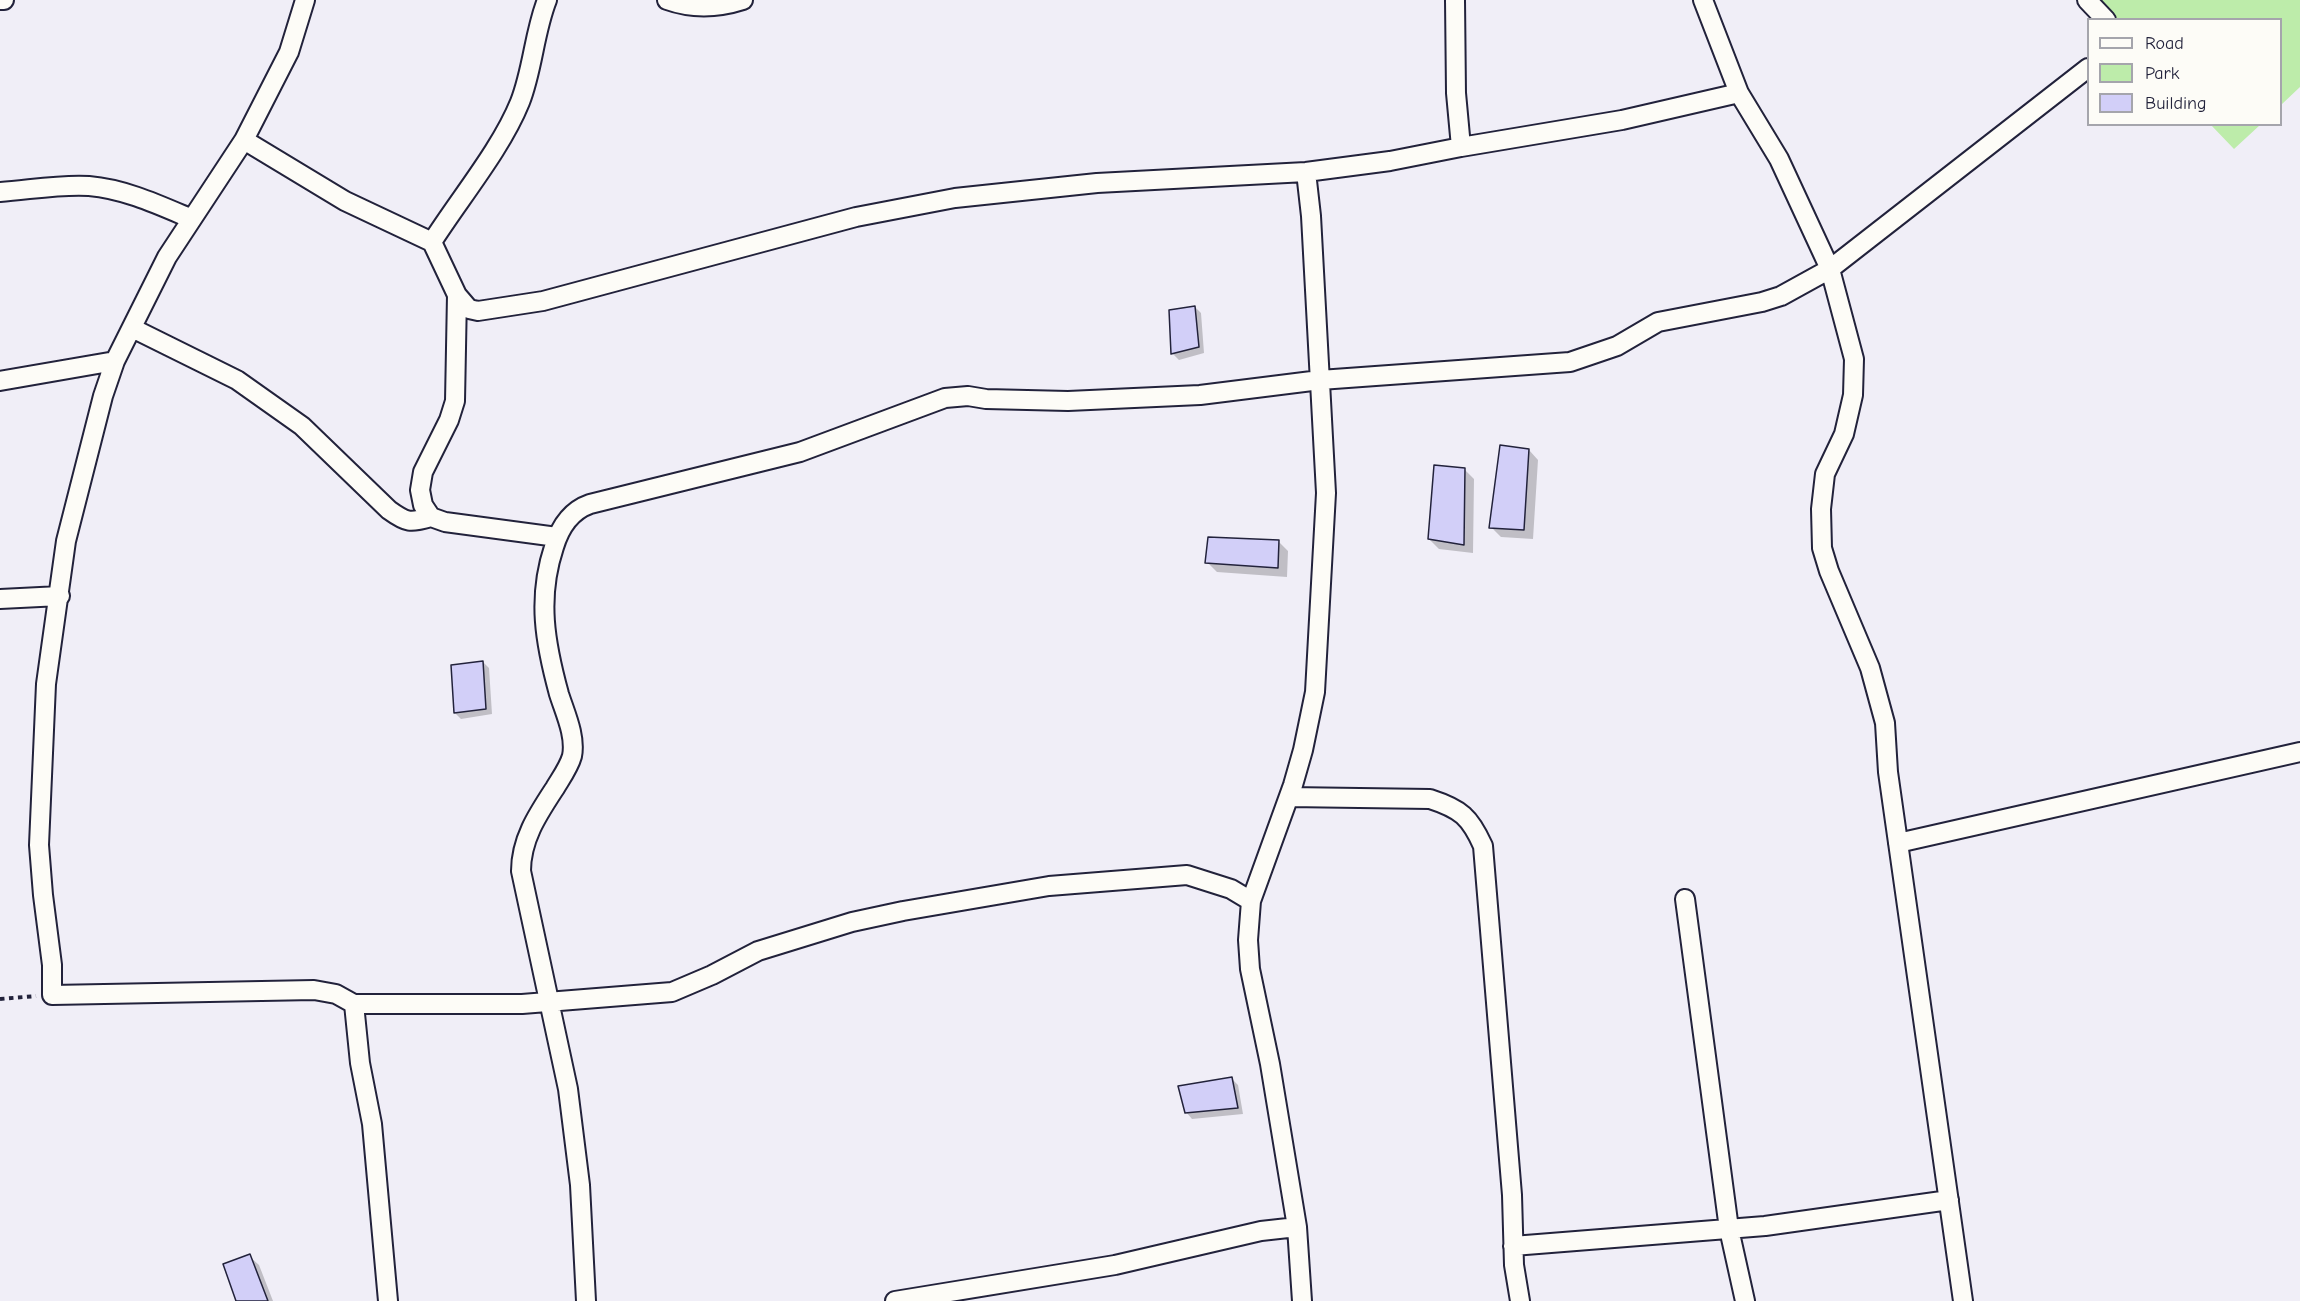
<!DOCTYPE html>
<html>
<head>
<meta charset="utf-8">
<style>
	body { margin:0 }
	#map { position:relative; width:2300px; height:1301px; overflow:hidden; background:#f0eef7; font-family:"Comic Neue",sans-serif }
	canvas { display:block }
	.legend { position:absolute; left:2087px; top:18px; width:195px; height:108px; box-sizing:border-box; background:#fdfcf7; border:2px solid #a5a5ac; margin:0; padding:8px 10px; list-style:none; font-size:18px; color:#22223b }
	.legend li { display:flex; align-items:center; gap:12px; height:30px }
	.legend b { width:30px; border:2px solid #a5a5ac }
</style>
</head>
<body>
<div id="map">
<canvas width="2300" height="1301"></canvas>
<ul class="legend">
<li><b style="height:8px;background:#fdfcf7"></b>Road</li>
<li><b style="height:16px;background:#bdecaa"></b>Park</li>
<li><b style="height:16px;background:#d2cff8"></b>Building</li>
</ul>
</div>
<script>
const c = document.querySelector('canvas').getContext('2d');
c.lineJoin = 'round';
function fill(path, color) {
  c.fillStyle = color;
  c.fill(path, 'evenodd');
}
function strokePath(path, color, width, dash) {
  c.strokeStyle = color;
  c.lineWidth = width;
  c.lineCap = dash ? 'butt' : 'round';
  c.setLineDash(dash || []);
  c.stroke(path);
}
fill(new Path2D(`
	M2095 0H2300V87L2281 105 2280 20 2113 19Z
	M2211 125H2260L2234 149Z`), '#bdecaa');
fill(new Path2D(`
	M1195 307 1201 313 1204 353 1179 360 1173 354Z
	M1529 450 1538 460 1533 539 1501 537 1491 527Z
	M1465 470 1474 479 1473 553 1439 549 1429 539Z
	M1279 542 1288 551 1287 577 1217 572 1207 562Z
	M483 662 489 668 492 714 461 719 455 713Z
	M1232 1079 1238 1085 1243 1114 1192 1119 1186 1112Z
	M249 1256 259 1265 273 1301H237Z`), '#0003');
const building = new Path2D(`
	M1195 306 1199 347 1171 354 1169 310Z
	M1500 445 1529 449 1524 530 1489 528Z
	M1434 465 1465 468 1464 545 1428 539Z
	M1208 537 1279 540 1278 568 1205 563Z
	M483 661 486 709 454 713 451 665Z
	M1232 1077 1238 1108 1185 1113 1178 1086Z
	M250 1254 268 1301H236L223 1264Z`);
fill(building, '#d2cff8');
strokePath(building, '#22223b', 1.5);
const street = new Path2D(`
	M0 0H4
	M547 0C534 33 533 69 520 102 501 149 460 198 432 242L345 201 244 140 167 257 115 361 103 396 66 541 46 684 39 845 43 895 52 965V995L314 990 336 994 354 1004H522L672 992 712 975 758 951 852 922 903 911 1049 886 1187 875 1231 889 1251 901
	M667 0C692 9 718 8 743 0
	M2087 0 2106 20
	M244 140 289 52 305 0
	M1461 147 1622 120 1739 93
	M0 192C29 190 60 184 89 186 125 189 159 205 192 219
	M432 242 457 295 469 309 478 311 543 301 856 217 955 198 1097 183 1306 172 1390 161 1461 147 1456 93 1455 0
	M457 295 455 401 449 420 423 472 420 490 423 505 431 517 445 522 557 537
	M132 328 237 380 302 426 389 510C407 523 410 523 431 517
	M0 381 115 361
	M0 599 60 596
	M1289 797 1430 799C1461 809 1470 817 1483 846L1512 1195 1514 1265 1520 1301
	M1898 843 2300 752
	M1685 899 1729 1229 1745 1301
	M354 1004 360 1063 372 1124 388 1301
	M1513 1246 1765 1226 1949 1200
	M586 1301 580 1185 568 1089 521 871C521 839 538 814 555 788 561 778 569 767 572 756 576 736 565 713 559 694 545 643 537 598 554 547 560 527 570 511 590 504L800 452 945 398 968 396 986 399 1068 401 1200 395 1320 380 1570 362 1617 346 1658 322 1762 302 1781 296 1830 269 1779 159 1739 93 1703 0
	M895 1301 1115 1265 1261 1231 1297 1227
	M1302 1301 1297 1227 1270 1064 1250 969 1248 940 1251 901 1293 785 1303 750 1315 692 1326 493 1311 216 1306 172
	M1963 1301 1888 772 1885 723 1870 668 1829 571 1822 548 1821 509 1825 474 1844 434 1853 395 1854 359 1830 269 2088 68`);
strokePath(street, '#22223b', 22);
strokePath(new Path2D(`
	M0 999 36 996`), '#22223b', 4, [4.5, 4.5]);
strokePath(street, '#fdfcf7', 18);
</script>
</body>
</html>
